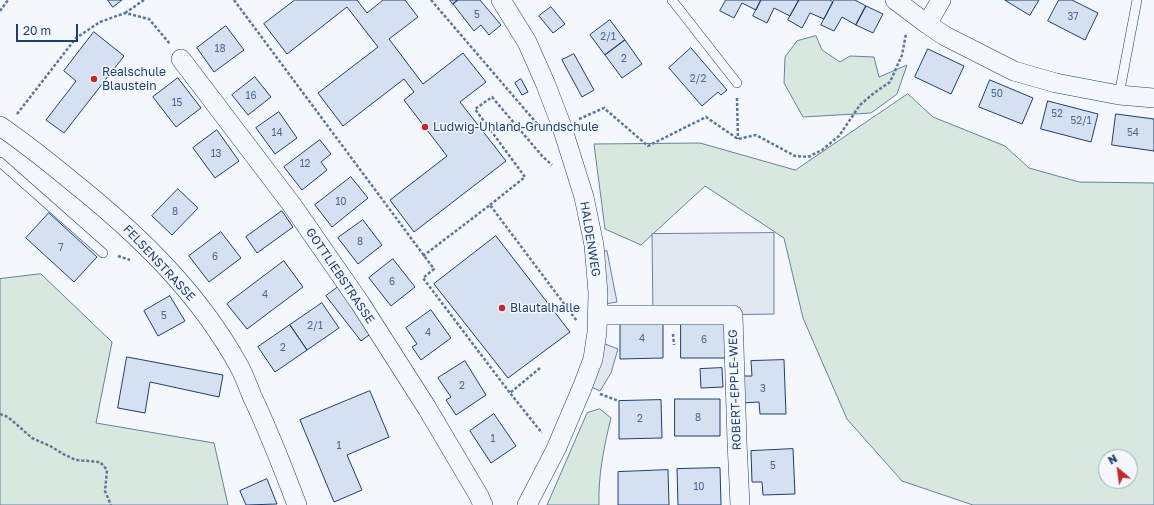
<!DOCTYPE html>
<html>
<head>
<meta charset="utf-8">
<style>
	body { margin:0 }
	#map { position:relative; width:1154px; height:505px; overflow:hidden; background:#f4f7fb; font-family:"Golos Text",sans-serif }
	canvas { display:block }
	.north { position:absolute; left:1098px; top:449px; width:40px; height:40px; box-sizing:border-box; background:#f4f7fb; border:1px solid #9eadc5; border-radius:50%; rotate:331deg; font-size:11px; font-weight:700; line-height:16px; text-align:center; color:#1d3f73 }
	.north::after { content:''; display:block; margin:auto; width:14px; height:18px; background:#c62828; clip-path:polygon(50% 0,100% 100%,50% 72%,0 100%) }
	.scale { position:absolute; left:16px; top:24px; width:62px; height:18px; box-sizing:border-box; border:2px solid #1d3f73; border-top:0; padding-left:5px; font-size:12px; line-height:14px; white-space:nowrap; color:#1d3f73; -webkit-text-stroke:3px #f4f7fb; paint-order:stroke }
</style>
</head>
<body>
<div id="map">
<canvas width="1154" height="505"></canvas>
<div class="north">N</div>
<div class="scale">20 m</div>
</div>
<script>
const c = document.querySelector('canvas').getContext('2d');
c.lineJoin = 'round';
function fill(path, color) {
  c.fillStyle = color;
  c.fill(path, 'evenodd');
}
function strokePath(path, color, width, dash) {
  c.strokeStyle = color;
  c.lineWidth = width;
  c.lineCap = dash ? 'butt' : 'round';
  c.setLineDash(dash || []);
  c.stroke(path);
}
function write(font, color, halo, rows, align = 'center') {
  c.font = font + ' "Golos Text",sans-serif';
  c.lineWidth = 3;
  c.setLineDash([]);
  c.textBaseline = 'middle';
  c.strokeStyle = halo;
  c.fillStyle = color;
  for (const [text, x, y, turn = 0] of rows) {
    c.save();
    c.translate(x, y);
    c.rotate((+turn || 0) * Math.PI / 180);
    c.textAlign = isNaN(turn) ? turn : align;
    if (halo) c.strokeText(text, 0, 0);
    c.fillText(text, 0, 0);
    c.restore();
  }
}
const green = new Path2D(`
	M816 36 822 50 840 62 850 56 874 57 879 77 907 65 897 94 871 113 803 117 784 83 785 57 797 41Z
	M908 94 933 117 1005 146 1029 168 1079 182 1154 183V505H973L902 481 847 419 803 318 784 238 705 186 641 245 605 229 594 144 700 143 795 170ZM1106 457H1130V481H1106Z
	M41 274 112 342 96 423 214 443 228 505H0V279Z
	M600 409 611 418C604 446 598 476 599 505H547L587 413Z`);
fill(green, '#d7e8df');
strokePath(green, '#687fa3', 1);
const parking = new Path2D(`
	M774 233V314L653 316 652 234Z
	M607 251 617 302 605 304 598 253Z
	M605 344 618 349 611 373 600 391 589 386Z`);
fill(parking, '#e3e8f0');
strokePath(parking, '#687fa3', 1);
const building = new Path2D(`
	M108 0H122L113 7Z
	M295 0H357L367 13 383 0H405L418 17 389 39 423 84 463 53 486 82 460 102 506 161 414 232 390 200 447 156 404 100 414 92 404 79 343 126 318 93 378 47 347 7 287 54 264 24Z
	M450 0H458L453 4Z
	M458 0H480L501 25 489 35 481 25 474 31 453 4Z
	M726 0H761L756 10 742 3 734 18 720 11Z
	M761 0H799L790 16 774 8 767 23 753 16Z
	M799 0H830L833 2 824 19 810 13 802 28 788 20Z
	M834 0H855L866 6 856 25 842 17 834 31 821 25Z
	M1005 0H1039L1030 15Z
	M1059 0H1072L1098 13 1085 40 1048 21Z
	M866 6 883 14 873 33 856 25Z
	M551 7 565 24 553 33 539 16Z
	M610 20 625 40 605 55 590 35Z
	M226 26 244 50 214 72 197 48Z
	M94 32 124 56 64 133 46 120 76 81 64 71Z
	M625 40 642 64 622 78 605 55Z
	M691 48 727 90 721 95 718 92 702 106 669 68Z
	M928 49 964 66 951 94 915 77Z
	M574 54 594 90 582 97 562 60Z
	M255 77 271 97 248 115 232 95Z
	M178 78 201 108 176 127 153 97Z
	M521 79 528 92 522 95 515 83Z
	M990 80 1033 98 1022 124 979 107Z
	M1048 101 1098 114 1091 142 1041 129Z
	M279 112 297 138 275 154 256 128Z
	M1116 114 1154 119V151L1112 145Z
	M217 130 239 161 215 178 193 148Z
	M320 140 331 154 321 162 327 170 302 190 284 167Z
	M351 177 368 198 332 227 315 205Z
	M178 189 198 208 172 235 152 216Z
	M282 211 293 227 257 253 246 237Z
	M49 213 97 257 74 282 26 238Z
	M363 220 382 245 358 264 338 238Z
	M221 232 241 258 209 282 189 256Z
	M496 236 570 332 508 378 434 284Z
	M393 259 415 287 391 306 369 278Z
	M284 261 303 287 247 329 227 304Z
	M338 287 373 332 361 341 326 296Z
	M170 296 185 321 158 336 144 311Z
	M322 303 339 328 307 350 290 325Z
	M431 310 451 338 421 360 412 347 417 344 406 328Z
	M663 320V358L620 359V321Z
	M681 321H726V358H681Z
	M290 325 307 350 275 372 258 347Z
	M127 357 223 375 219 397 150 382 145 413 118 408Z
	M784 360 786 414H760L759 402 742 403 741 376H752L751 361Z
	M465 361 486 395 456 415 446 400 451 397 438 378Z
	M722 368 723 387 701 388 700 369Z
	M370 391 389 437 347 455 362 490 334 502 300 420Z
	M675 399H720V436H675Z
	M661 400 662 438 619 439V401Z
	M494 414 516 446 491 463 470 431Z
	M793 449 795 494 763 495 762 482H752L751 451Z
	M720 468 721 505H678L677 469Z
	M668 470 669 505H618V472Z
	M267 479 277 504 246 505 240 491Z`);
fill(building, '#d5e0f0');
strokePath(building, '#1d3f73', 1);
const lane = new Path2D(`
	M672 0 737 83
	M1119 95 1137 0
	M0 162 103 253`);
const street = new Path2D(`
	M501 0 527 42 546 85 562 127 584 197 594 245 598 293 597 332 593 359 582 388 556 449 527 505
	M895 0 927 24 945 36 1014 71 1056 83 1119 95 1154 98
	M927 24 941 0
	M181 59 292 205 360 303 427 408 479 496 483 505
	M0 126C26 144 50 163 74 183 139 235 199 293 239 366 244 375 248 386 252 396 269 432 283 468 297 505
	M597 315H733L737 442 740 505`);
strokePath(lane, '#1d3f73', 10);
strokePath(street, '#1d3f73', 20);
strokePath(new Path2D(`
	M234 0 434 269 423 278 510 393
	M431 0 539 126
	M0 11 8 0
	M125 13 144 0
	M737 98 738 139
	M17 114 76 38 100 22 125 13 149 19 170 44
	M579 119 604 108 648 146 706 117 738 139 756 135 795 156 808 157 822 150 839 136 860 105 874 93 890 82 902 55 906 34
	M490 205 525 177 475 109 492 97 543 157 552 165
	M118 256 130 260
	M423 256 490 205 577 321
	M673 334 674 345
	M540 368 510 393 542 433
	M600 394 619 401
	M0 414 8 417 32 438 50 446 65 455 76 460 100 462 107 470 105 491 111 505`), '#5e769c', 2.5, [3, 2]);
strokePath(lane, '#f4f7fb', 9);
strokePath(street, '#f4f7fb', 19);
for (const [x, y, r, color] of [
	[94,79,4,"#c62828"],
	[425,127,4,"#c62828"],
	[502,308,4,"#c62828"]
]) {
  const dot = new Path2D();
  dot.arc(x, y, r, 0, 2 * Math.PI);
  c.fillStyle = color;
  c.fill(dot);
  strokePath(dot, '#f4f7fb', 1.5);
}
write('10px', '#4b6792', null, [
	["5",477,15],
	["37",1073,17],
	["2/1",608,37],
	["18",220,49],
	["2",624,59],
	["2/2",698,79],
	["50",997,94],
	["16",251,96],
	["15",177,103],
	["52",1057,114],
	["52/1",1081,121],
	["14",277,133],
	["54",1133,133],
	["13",216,154],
	["12",305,164],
	["10",341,202],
	["8",175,212],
	["8",360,242],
	["7",61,248],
	["6",215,257],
	["6",392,282],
	["4",265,295],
	["5",164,316],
	["2/1",315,326],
	["4",428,333],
	["4",642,339],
	["6",704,340],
	["2",283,348],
	["2",462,386],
	["3",763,389],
	["8",698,418],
	["2",640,419],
	["1",493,439],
	["1",339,446],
	["5",773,466],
	["10",699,487]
]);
write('12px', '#1d3f73', '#f4f7fb', [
	["Realschule",102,72],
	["Blaustein",102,86],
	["Ludwig-Uhland-Grundschule",433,127],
	["Blautalhalle",510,308]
], 'left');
write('12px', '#1d3f73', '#f4f7fb', [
	["HALDENWEG",590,239,81],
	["FELSENSTRASSE",159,263,47],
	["GOTTLIEBSTRASSE",340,276,56],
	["ROBERT-EPPLE-WEG",735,390,-92]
]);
</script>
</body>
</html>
